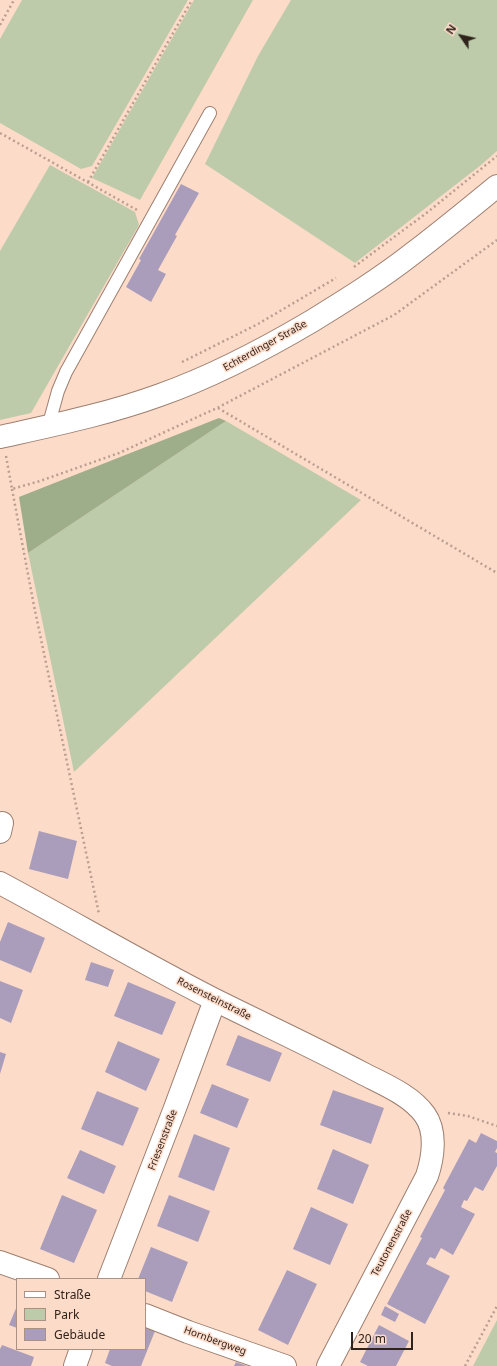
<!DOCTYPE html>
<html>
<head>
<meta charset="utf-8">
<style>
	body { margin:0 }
	#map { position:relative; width:497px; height:1366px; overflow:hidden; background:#fddbc9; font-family:"Noto Sans",sans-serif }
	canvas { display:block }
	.legend { position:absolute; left:16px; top:1278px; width:130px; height:72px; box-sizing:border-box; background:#fddbc9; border:1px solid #ab9184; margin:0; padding:5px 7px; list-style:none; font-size:12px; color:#2f231c }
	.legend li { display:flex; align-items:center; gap:8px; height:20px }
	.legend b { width:20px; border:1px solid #ab9184 }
	.north { position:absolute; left:441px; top:16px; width:40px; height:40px; -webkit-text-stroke:3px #fddbc9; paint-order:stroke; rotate:304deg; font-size:11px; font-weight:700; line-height:16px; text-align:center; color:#2f231c }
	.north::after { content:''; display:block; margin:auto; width:14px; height:18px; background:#2f231c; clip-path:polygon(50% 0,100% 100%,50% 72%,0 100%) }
	.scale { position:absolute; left:351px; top:1332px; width:62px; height:18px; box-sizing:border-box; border:2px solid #2f231c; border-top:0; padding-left:5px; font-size:12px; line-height:14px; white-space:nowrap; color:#2f231c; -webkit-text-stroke:3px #fddbc9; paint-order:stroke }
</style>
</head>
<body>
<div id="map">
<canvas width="497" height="1366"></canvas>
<ul class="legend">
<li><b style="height:5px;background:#fff"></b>Straße</li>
<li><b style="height:11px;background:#bdcbaa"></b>Park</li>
<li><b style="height:11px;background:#a99dbb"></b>Gebäude</li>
</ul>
<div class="north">N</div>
<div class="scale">20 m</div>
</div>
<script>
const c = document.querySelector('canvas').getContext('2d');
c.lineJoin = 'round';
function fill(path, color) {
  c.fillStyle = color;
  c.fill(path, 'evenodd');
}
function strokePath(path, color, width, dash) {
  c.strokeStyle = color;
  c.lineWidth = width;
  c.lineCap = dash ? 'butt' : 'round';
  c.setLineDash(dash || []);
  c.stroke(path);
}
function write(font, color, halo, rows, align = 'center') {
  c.font = font + ' "Noto Sans",sans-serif';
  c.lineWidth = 3;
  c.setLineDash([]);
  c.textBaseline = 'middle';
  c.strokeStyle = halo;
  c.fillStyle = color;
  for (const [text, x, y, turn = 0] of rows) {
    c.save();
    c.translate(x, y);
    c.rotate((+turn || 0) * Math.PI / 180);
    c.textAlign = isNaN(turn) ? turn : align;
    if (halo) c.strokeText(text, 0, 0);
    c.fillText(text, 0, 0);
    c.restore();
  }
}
fill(new Path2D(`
	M22 0H188L92 166 81 169 0 123V39Z
	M194 0H253L140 200 92 178Z
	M291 0H497V151L481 165 355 263 205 164 258 56Z
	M50 165 135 212 139 225 31 413 0 420V251Z
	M226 421 361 500 74 772 28 553Z
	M497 1320V1366H473Z`), '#bdcbaa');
fill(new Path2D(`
	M219 418 226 421 28 553 19 497Z`), '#9eae8a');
fill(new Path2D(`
	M181 184 199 193 175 235 177 236 158 270 166 274 151 302 126 287 141 260 139 259Z
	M39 831 77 841 68 879 29 869Z
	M8 922 45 938 31 973 0 960V942Z
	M91 962 114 970 108 987 85 980Z
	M0 981 23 990 11 1023 0 1018Z
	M128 982 176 1002 162 1035 114 1016Z
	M238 1035 282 1053 270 1082 226 1065Z
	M118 1041 160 1059 146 1091 105 1072Z
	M0 1052 6 1054 0 1074Z
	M212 1084 249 1099 237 1128 200 1113Z
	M333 1090 384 1108 371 1144 320 1125Z
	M97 1091 139 1108 123 1146 81 1129Z
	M481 1133 497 1141V1148L495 1152 497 1153V1166L483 1191 475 1187 467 1201 464 1200 461 1207 475 1214 453 1255 441 1248 435 1259 430 1257 426 1264 450 1276 425 1324 387 1304 422 1238 420 1237 445 1190 443 1188 469 1139 476 1143Z
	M194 1134 230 1148 214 1191 178 1177Z
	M333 1149 369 1165 353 1204 317 1189Z
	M80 1150 116 1166 104 1194 67 1178Z
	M62 1195 97 1210 74 1263 40 1249Z
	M169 1195 210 1211 198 1242 157 1226Z
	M311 1207 348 1224 330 1265 293 1249Z
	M151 1247 188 1262 172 1302 145 1291V1279H138Z
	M287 1270 317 1284 288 1345 258 1330Z
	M17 1306V1328L9 1325Z
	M385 1306 399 1314 395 1322 381 1315Z
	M379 1325 409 1341 396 1366H368L360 1362Z
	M145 1327 155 1331 141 1366H112L105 1363 110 1349H145Z
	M2 1345 34 1357 31 1366H0V1349Z
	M236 1362 247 1366H234Z`), '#a99dbb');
const service = new Path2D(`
	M48 427 58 391 66 372 210 113`);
const minor = new Path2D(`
	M0 832 2 823
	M0 883C71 921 141 962 213 999 263 1024 313 1047 362 1073 383 1084 411 1095 425 1115 437 1132 433 1158 427 1176L328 1366
	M0 1262 48 1279
	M109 1279 175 1108 215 1000
	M145 1315 188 1332 285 1366
	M75 1366 81 1349`);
const secondary = new Path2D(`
	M0 437C54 425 108 414 160 395 214 376 263 350 312 321 346 300 380 279 412 254 441 232 469 209 497 186`);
strokePath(service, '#9d7f6f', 14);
strokePath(minor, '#9d7f6f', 24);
strokePath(secondary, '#9d7f6f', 24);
strokePath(new Path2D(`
	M0 25 14 0
	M0 133 137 210
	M88 182 192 0
	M354 267 429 211 497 156
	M182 362 258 324 336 278
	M218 408 497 573
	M6 456 12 489 40 481 119 453 217 408 394 315 497 240
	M12 489 34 606 99 914
	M448 1113 468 1116 497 1126
	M465 1366 497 1306`), '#ba9f91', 2.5, [2, 3]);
strokePath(service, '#fff', 12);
strokePath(minor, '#fff', 22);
strokePath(secondary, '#fff', 22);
write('10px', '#2f231c', '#fddbc9', [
	["Echterdinger Straße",265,346,-29],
	["Rosensteinstraße",214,999,27],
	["Friesenstraße",163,1140,-69],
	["Teutonenstraße",392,1243,-62],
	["Hornbergweg",215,1341,20]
]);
</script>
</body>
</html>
